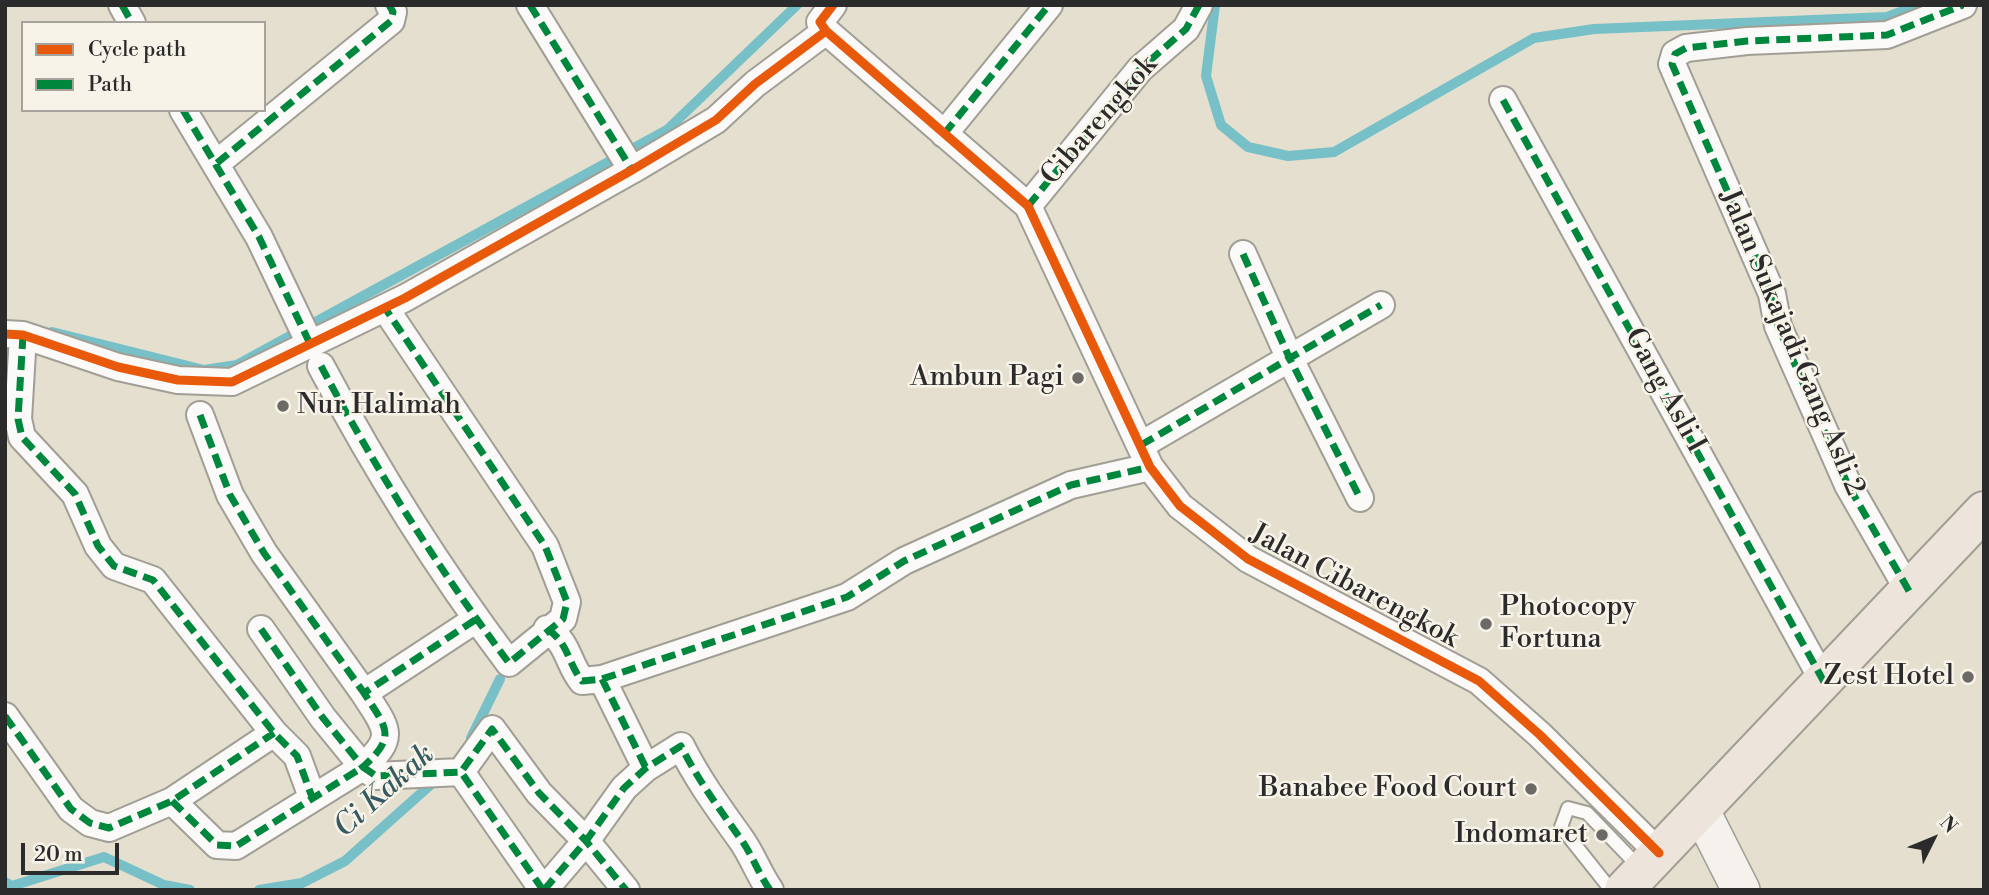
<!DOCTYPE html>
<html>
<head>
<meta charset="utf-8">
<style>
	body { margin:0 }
	#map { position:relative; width:1989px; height:895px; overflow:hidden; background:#e4dfce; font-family:"Libre Bodoni",serif }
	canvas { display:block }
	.frame { position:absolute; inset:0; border:7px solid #2b2b2b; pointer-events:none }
	.legend { position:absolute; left:21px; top:21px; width:245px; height:91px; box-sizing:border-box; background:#f7f3e8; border:2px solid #a5a39c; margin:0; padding:9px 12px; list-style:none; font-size:21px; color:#2b2b2b }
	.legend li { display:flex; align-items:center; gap:14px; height:35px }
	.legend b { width:35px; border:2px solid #a5a39c }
	.north { position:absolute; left:1898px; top:804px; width:70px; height:70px; -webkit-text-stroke:5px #f7f3e8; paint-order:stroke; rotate:47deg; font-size:19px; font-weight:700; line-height:28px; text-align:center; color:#2b2b2b }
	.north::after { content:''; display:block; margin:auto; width:24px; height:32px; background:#2b2b2b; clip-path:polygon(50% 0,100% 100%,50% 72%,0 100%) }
	.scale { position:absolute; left:21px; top:843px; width:98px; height:32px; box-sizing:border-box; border:4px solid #2b2b2b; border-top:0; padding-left:9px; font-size:21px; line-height:24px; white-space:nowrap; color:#2b2b2b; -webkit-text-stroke:5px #f7f3e8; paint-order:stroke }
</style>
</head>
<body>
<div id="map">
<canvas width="1989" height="895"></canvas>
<div class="frame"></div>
<ul class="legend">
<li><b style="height:9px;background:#e8590c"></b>Cycle path</li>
<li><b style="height:9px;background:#00873e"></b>Path</li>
</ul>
<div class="north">N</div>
<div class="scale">20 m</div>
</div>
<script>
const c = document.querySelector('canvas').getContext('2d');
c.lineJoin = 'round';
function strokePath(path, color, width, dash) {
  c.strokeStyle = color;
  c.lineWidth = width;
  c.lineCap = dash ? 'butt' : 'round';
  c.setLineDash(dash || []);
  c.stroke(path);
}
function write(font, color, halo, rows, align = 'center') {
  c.font = font + ' "Libre Bodoni",serif';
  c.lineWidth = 5;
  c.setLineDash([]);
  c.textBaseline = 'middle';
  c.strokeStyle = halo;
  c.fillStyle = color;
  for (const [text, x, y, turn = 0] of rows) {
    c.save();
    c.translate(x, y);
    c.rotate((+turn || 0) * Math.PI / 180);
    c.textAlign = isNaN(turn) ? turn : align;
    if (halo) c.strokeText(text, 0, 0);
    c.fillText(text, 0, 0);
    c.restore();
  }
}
strokePath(new Path2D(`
	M1215 5 1206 76 1221 125 1248 147 1288 156 1334 152 1534 38 1594 29 1887 17 1919 5
	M52 332 204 370 237 365 667 130 797 5
	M471 738 500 679
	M5 882 12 886 104 857 164 885 190 890
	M259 890 302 883 345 861 437 779`), '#77c0c8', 10);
const service = new Path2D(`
	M1611 890 1561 827 1568 808 1587 813 1641 869`);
const minor = new Path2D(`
	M122 5 132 23
	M530 5 632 170
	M833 5 820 22 826 31 1028 206 1150 467 1180 506 1248 559 1479 681 1540 735 1659 853
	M1503 100 1824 682
	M183 110 259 237 311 346
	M944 134 1049 5
	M217 163 391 21 393 12 389 5
	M1028 206 1140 69 1186 29 1199 5
	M1243 254 1289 357 1360 498
	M5 334 23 335 118 367 178 380 232 382 405 298 632 170 716 120 755 84 826 31
	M23 335 18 419 22 437 75 494 98 546 114 566 153 580 274 733 297 756 312 797
	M321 366C376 470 439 570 509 663L563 619 567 602 545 546 385 308
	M200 415 230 495 264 553 364 693
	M1141 445 1381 305
	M1909 591 1848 485 1778 326 1772 294 1672 64 1675 54 1686 48 1747 41 1887 35 1963 5
	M261 629 323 718 363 767C397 736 387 729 364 693L475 620
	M547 629C569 643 567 662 582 681L602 679 847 597 904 561 1071 485 1150 467
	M602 679 646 768
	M5 716 71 809 90 823 109 828 172 801 274 733
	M172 801 217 845 236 846 363 767 376 776 461 772
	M543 890 461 772 492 729 539 793 586 841 626 890
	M544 890 586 841 624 788 646 768 681 746C698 780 718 807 740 838 752 854 758 873 770 890`);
const secondary = new Path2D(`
	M1701 811 1741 890`);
const primary = new Path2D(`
	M1624 890 1984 511`);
strokePath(service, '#a19e95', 16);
strokePath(minor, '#a19e95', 30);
strokePath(secondary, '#a19e95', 40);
strokePath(primary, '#a19e95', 42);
strokePath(service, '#fbfaf8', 12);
strokePath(minor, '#fbfaf8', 26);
strokePath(secondary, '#f5f2ed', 37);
strokePath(primary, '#ede5dc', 38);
strokePath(new Path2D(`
	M122 5 132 23
	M530 5 632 170
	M1503 100 1824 682
	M183 110 259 237 311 346
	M944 134 1049 5
	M217 163 391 21 393 12 389 5
	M1028 206 1140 69 1186 29 1199 5
	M1243 254 1289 357 1360 498
	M23 335 18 419 22 437 75 494 98 546 114 566 153 580 274 733 297 756 312 797
	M321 366C376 470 439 570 509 663L563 619 567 602 545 546 385 308
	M200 415 230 495 264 553 364 693
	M1141 445 1381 305
	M1909 591 1848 485 1778 326 1772 294 1672 64 1675 54 1686 48 1747 41 1887 35 1963 5
	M261 629 323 718 363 767C397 736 387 729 364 693L475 620
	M547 629C569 643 567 662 582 681L602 679 847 597 904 561 1071 485 1150 467
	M602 679 646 768
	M5 716 71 809 90 823 109 828 172 801 274 733
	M172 801 217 845 236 846 363 767 376 776 461 772
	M543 890 461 772 492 729 539 793 586 841 626 890
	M544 890 586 841 624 788 646 768 681 746C698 780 718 807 740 838 752 854 758 873 770 890`), '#00873e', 7, [14, 7]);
strokePath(new Path2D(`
	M833 5 820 22 826 31 1028 206 1150 467 1180 506 1248 559 1479 681 1540 735 1659 853
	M5 334 23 335 118 367 178 380 232 382 405 298 632 170 716 120 755 84 826 31`), '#e8590c', 9);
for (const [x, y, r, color] of [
	[1078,378,7,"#6c6a64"],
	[283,406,7,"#6c6a64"],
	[1486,624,7,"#6c6a64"],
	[1968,677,7,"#6c6a64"],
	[1531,789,7,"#6c6a64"],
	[1602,835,7,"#6c6a64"]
]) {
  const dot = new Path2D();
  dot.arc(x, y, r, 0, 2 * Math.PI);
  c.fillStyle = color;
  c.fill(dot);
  strokePath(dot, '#f7f3e8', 2.5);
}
write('28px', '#2b2b2b', '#f7f3e8', [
	["Cibarengkok",1100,121,-49],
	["Jalan Sukajadi Gang Asli 2",1791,343,67],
	["Gang Asli I",1664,391,61],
	["Jalan Cibarengkok",1354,587,28]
]);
write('28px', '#2b2b2b', '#f7f3e8', [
	["Ambun Pagi",1064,378],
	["Nur Halimah",297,406,"left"],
	["Photocopy",1500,608,"left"],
	["Fortuna",1500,640,"left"],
	["Zest Hotel",1954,677],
	["Banabee Food Court",1517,789],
	["Indomaret",1588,835]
], 'right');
write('italic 30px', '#355a61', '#f7f3e8', [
	["Ci Kakak",385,792,-42]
]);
</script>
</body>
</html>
